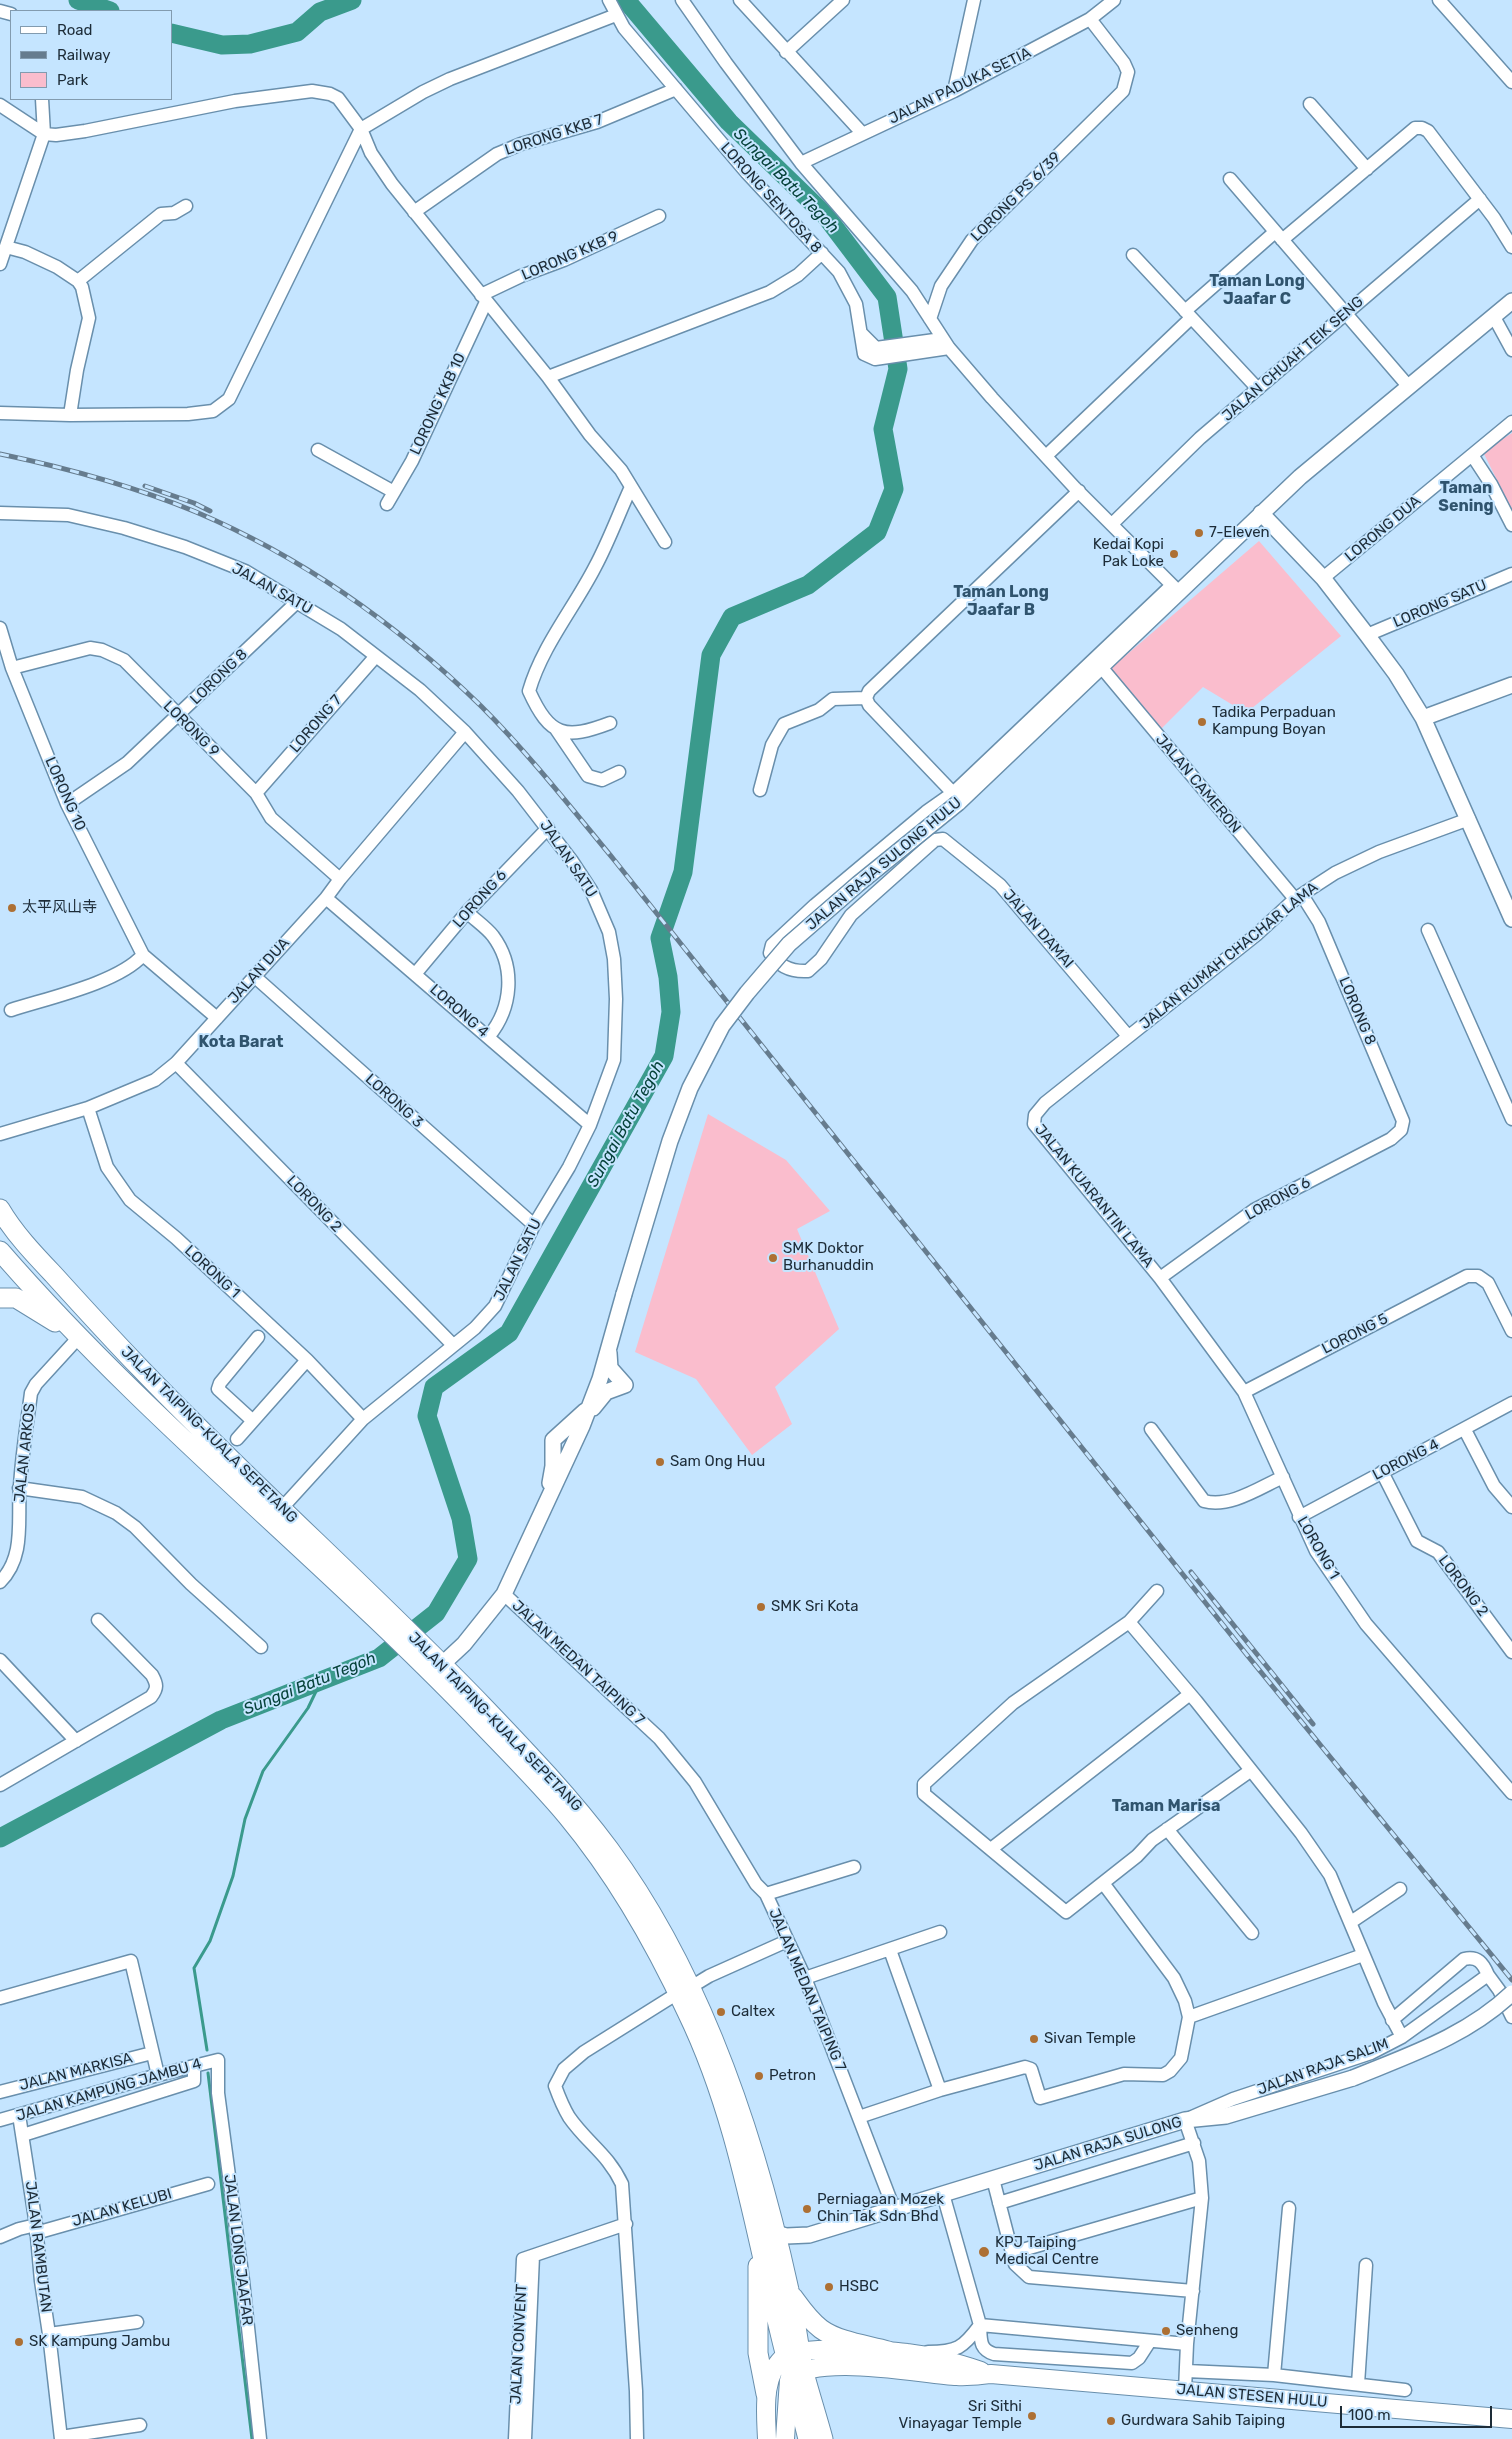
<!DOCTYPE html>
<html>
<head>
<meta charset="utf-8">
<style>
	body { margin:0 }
	#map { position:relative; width:1512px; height:2439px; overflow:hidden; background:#c5e5ff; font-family:Rubik,sans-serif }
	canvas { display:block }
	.legend { position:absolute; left:10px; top:10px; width:162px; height:90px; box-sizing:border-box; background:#c5e5ff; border:1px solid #829baf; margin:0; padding:6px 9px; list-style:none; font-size:15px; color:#1d2c38 }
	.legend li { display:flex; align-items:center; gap:10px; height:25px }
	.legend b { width:25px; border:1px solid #829baf }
	.scale { position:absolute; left:1340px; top:2406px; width:152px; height:22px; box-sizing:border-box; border:2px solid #1d2c38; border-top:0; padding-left:6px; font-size:15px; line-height:18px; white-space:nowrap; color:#1d2c38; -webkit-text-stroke:4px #c5e5ff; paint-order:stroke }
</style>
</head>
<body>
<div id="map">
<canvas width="1512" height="2439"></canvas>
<ul class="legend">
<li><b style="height:6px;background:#fff"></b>Road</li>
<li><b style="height:6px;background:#667c8e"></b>Railway</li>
<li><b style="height:14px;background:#fabdcd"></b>Park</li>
</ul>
<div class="scale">100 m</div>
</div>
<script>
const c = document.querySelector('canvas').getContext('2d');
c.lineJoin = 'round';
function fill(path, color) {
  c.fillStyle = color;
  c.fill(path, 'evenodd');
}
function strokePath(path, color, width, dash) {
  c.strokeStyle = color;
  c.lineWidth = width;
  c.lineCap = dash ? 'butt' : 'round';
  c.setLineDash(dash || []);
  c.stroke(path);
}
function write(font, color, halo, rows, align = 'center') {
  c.font = font + ' Rubik,"Noto Sans SC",sans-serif';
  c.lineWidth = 4;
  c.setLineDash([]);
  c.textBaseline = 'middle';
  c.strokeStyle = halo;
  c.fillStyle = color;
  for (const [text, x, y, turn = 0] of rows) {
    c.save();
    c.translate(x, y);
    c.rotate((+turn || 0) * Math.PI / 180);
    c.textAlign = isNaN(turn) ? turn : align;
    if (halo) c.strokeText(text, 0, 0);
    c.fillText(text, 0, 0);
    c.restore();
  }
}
fill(new Path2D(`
	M1512 433V510L1483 452Z
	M1259 541 1341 636 1246 713 1203 687 1160 730 1110 669Z
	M708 1114 786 1160 830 1211 797 1229 839 1329 775 1387 792 1424 752 1455 696 1379 635 1352Z`), '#fabdcd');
strokePath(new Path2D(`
	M207 2050 194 1968 210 1941 233 1876 245 1819 263 1771 308 1708 321 1681
	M208 2073 252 2439`), '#3a9a8c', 3);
strokePath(new Path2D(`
	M78 0 110 11
	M171 33 222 45 250 44 297 32 320 12 352 0
	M0 1838 221 1720 379 1658 436 1613 468 1559 461 1518 427 1416 434 1387 509 1333 664 1056 671 1012 668 977 660 938 683 872 711 655 732 617 808 585 877 532 894 489 883 429 898 369 887 297 825 215 729 122 626 0`), '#3a9a8c', 19);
const minor = new Path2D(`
	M609 0 624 28 747 173 839 272 856 304 864 354 875 359 949 348
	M682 0 726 63 801 163 912 291 949 348 992 398 1075 488 1178 591
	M740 0 862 133
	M1439 0 1512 82
	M0 11 11 14
	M786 52 843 0
	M954 91 974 0
	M1310 104 1367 169
	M0 105 44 134 56 135 85 131 235 101 312 91 330 94 338 98 361 129 371 153 392 184 548 377 590 435 621 470 665 542
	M801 163 954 91 1090 19 1114 0
	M1230 179 1409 387
	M414 212 497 154 521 144 597 122 676 89
	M1282 240 1415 128H1422L1428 131 1494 218 1512 247
	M6 247 25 252 57 267 78 281 82 287 89 318 77 370 70 415
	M1133 255 1258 389
	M0 264 44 134 42 99
	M78 281 161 214 174 213 186 206
	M481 295 521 276 564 260 659 216
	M1185 311 1275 232
	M1494 317 1512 350
	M930 319 941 286 972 240 1123 91 1128 72 1124 63 1090 19
	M861 333 876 348 942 339
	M548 377 770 292 798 275 822 253
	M0 413 70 415 188 414 213 411 229 399 361 129 423 92 450 79 616 15
	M318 450 394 492
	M1472 455 1491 484 1512 525
	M1046 456 1191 318
	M387 504 412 461 486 302
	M0 513 68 515 124 528 185 547 245 571 341 629 420 690 465 732 518 791 572 861 591 890 609 932 614 959 616 999 614 1060 590 1125 569 1167 534 1225 495 1306 475 1328 363 1419 282 1508
	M1112 524 1200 438 1480 199
	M1323 578 1512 422
	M0 628 12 668 67 804 143 955 217 1018
	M1367 635 1512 574
	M12 668 90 648 102 650 124 660 256 793 271 818 340 879
	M1102 668 1295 899
	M610 723C565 740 550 737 529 691 542 646 574 608 595 567 609 541 619 513 631 487
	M556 729 588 776 602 780 619 772
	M760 790 772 745 784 724 819 710 833 699 866 698
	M256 793 376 656
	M953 793 869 705 866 698 869 691 1079 491
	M67 804 127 763 297 602
	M1469 819 1379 852 1335 873 1295 899 1256 935 1045 1103 1035 1115 1034 1124 1160 1278 1244 1392 1316 1551 1366 1624 1512 1793
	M326 898 590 1125
	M467 912C475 920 486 927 493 936 516 967 512 1008 489 1036
	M1428 930 1512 1119
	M416 973 467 912 548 828
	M254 976 534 1225
	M11 1010C48 998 118 983 143 955
	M1128 1036 1000 885 943 839 935 840 851 915 821 959 808 971C792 972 779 967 770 953L772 945 815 905 926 812 953 793 1172 585
	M176 1063 453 1345
	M88 1108 107 1167 130 1200 176 1238 307 1360 363 1419
	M0 1134 88 1108 155 1080 176 1063 326 898 340 879 465 732
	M1160 1278 1254 1210 1391 1139 1401 1130 1403 1121 1319 922 1302 895
	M1244 1392 1467 1276H1478L1488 1283 1512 1331
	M253 1421 218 1389 220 1383 258 1337
	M1151 1429 1204 1501C1230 1508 1259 1488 1283 1477
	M1465 1430 1494 1486 1512 1507
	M237 1439 307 1360
	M1382 1472 1417 1541 1438 1552 1512 1652
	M19 1488 82 1497 116 1513 135 1527 191 1584 261 1647
	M1299 1517 1512 1403
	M0 1582C26 1556 17 1519 20 1486 22 1454 27 1424 31 1393L36 1384 79 1337
	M1157 1591 1129 1622 1013 1703 924 1784V1794L1066 1912 1137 1856 1152 1840 1250 1771
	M504 1594 659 1738 695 1782 756 1884 766 1894 805 1978 894 2209
	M1129 1622 1196 1701 1301 1833 1330 1875 1384 2003 1402 2037
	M0 1660 76 1741
	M0 1785 151 1697C158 1688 157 1684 152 1675L98 1620
	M1167 1829 1252 1933
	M991 1849 1190 1694
	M766 1894 854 1867
	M1351 1922 1400 1889
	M890 1950 940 2090
	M805 1978 940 1932
	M691 1987 709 1976 787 1941
	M0 1998 131 1961 158 2075
	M1189 2017 1363 1955
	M1392 2020 1464 1959C1478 1956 1483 1963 1488 1975
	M0 2092 152 2053
	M19 2115 36 2225 41 2281 49 2334 61 2439
	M859 2117 940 2090 1025 2067 1031 2069 1040 2098 1124 2074 1163 2075 1170 2071 1181 2058 1189 2017 1185 2001 1174 1978 1103 1883
	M0 2120 158 2075 218 2060V2093L243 2281 260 2439
	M23 2135 194 2081V2066
	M993 2179 1015 2264 1029 2277 1193 2291
	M999 2203 1194 2143
	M36 2233 208 2184
	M0 2237 19 2229 36 2225
	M1012 2253 1202 2198
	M49 2334 137 2322
	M1150 2341 1139 2358 1132 2363 994 2354C979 2349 981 2340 980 2325L1187 2344
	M928 2352C957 2352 963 2348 980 2325L943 2194
	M1187 2371 1274 2375 1405 2390
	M1274 2375 1289 2208
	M1358 2384 1366 2265
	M1185 2390 1187 2344 1202 2198 1199 2161 1185 2120 1233 2099 1371 2053 1402 2037 1488 1975 1499 1990 1512 2017
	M61 2437 140 2425
	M515 2439 523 2259 626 2224
	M525 2439 533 2256
	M637 2439 636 2391 622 2184C608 2154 587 2143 569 2117 563 2107 559 2097 555 2086L564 2069 584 2052 678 1993`);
const tertiary = new Path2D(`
	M1261 513 1323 578 1367 635 1396 674 1423 718 1512 919
	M1423 718 1512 685
	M958 803 1300 477 1512 301
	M593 1408 606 1392 625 1385 610 1368 609 1353
	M550 1483 553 1466V1440L585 1411
	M434 1672 464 1644 504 1594 582 1426 600 1379 624 1294
	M776 2233 786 2236 809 2235 1185 2120 1226 2116 1353 2078`);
const secondary = new Path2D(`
	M767 2439C766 2413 761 2375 785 2356 798 2346 887 2350 907 2353 932 2356 957 2363 981 2371
	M785 2439 789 2380C814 2352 920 2374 957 2376 968 2377 980 2375 991 2374L1512 2419`);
const primary = new Path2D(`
	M0 1209C14 1233 34 1254 53 1274 82 1306 111 1338 141 1369 252 1485 372 1591 483 1706 527 1752 571 1798 609 1849 702 1975 756 2139 789 2290 796 2318 798 2346 804 2373 810 2395 817 2417 823 2439
	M0 1251C144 1417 318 1555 471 1713 503 1747 537 1780 567 1816 616 1875 655 1943 687 2012 739 2119 756 2239 785 2353 793 2382 801 2410 808 2439
	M0 1298H16L55 1322
	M758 2266V2353L766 2394
	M793 2297C801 2308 809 2320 821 2329 839 2342 867 2345 888 2351`);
strokePath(minor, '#698fac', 15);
strokePath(tertiary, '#698fac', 18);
strokePath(secondary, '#698fac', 20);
strokePath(primary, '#698fac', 21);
strokePath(minor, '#fff', 12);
strokePath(tertiary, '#fff', 15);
strokePath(secondary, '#fff', 18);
strokePath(primary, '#fff', 19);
const rail = new Path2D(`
	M0 454C67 468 133 486 196 512 302 557 399 626 481 706 529 754 572 809 615 861L1247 1655 1512 1980
	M145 486 194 503 210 511
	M1191 1572 1313 1724`);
strokePath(rail, '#667c8e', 5);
strokePath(rail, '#c5e5ff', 3, [9]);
const tertiaryBridge = new Path2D(`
	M624 1294 670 1141 690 1088 722 1026 747 993 789 944 858 884 958 803
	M1353 2078C1409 2055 1467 2036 1512 1993`);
strokePath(tertiaryBridge, '#698fac', 18, []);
strokePath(tertiaryBridge, '#fff', 15);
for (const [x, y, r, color] of [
	[1199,533,5,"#ad7034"],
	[1174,554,5,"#ad7034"],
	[1202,722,5,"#ad7034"],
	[12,908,5,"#ad7034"],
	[773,1258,5,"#ad7034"],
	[660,1462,5,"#ad7034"],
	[761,1607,5,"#ad7034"],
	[721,2012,5,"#ad7034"],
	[1034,2039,5,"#ad7034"],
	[759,2076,5,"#ad7034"],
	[807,2209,5,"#ad7034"],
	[984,2252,6,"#ad7034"],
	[829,2287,5,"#ad7034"],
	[1166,2331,5,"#ad7034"],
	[19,2342,5,"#ad7034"],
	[1032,2416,5,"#ad7034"],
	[1111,2421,5,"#ad7034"]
]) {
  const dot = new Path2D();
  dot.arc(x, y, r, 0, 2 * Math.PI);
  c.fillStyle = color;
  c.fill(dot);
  strokePath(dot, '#c5e5ff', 2);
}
write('15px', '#1d2c38', '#c5e5ff', [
	["JALAN PADUKA SETIA",960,86,-26],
	["LORONG KKB 7",554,135,-18],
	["LORONG PS 6/39",1016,197,-45],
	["LORONG SENTOSA 8",771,198,48],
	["LORONG KKB 9",570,256,-23],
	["JALAN CHUAH TEIK SENG",1293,359,-41],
	["LORONG KKB 10",438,404,-65],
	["LORONG DUA",1383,529,-40],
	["JALAN SATU",272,589,29],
	["LORONG SATU",1440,604,-23],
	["LORONG 8",219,677,-44],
	["LORONG 7",316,724,-49],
	["LORONG 9",191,729,45],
	["JALAN CAMERON",1198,784,50],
	["LORONG 10",65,794,66],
	["JALAN SATU",568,859,56],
	["JALAN RAJA SULONG HULU",884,864,-40],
	["LORONG 6",480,899,-48],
	["JALAN DAMAI",1038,929,49],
	["JALAN RUMAH CHACHAR LAMA",1229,956,-39],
	["JALAN DUA",259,971,-48],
	["LORONG 4",459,1011,41],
	["LORONG 8",1357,1011,67],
	["LORONG 3",394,1101,42],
	["JALAN KUARANTIN LAMA",1094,1196,51],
	["LORONG 6",1278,1199,-29],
	["LORONG 2",314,1204,46],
	["JALAN SATU",518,1260,-64],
	["LORONG 1",212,1272,43],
	["LORONG 5",1355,1334,-27],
	["JALAN TAIPING-KUALA SEPETANG",209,1435,45],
	["JALAN ARKOS",25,1453,-84],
	["LORONG 4",1406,1460,-27],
	["LORONG 1",1318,1548,60],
	["LORONG 2",1463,1586,53],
	["JALAN MEDAN TAIPING 7",578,1663,43],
	["JALAN TAIPING-KUALA SEPETANG",495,1722,46],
	["JALAN MEDAN TAIPING 7",807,1990,67],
	["JALAN RAJA SALIM",1323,2067,-20],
	["JALAN MARKISA",76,2072,-14],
	["JALAN KAMPUNG JAMBU 4",109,2090,-16],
	["JALAN RAJA SULONG",1108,2144,-17],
	["JALAN KELUBI",122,2208,-16],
	["JALAN RAMBUTAN",38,2247,83],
	["JALAN LONG JAAFAR",238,2250,83],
	["JALAN CONVENT",519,2344,-87],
	["JALAN STESEN HULU",1252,2396,5]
]);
write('15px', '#1d2c38', '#c5e5ff', [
	["7-Eleven",1209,533],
	["Kedai Kopi",1164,545,"right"],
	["Pak Loke",1164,562,"right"],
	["Tadika Perpaduan",1212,713],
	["Kampung Boyan",1212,730],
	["太平风山寺",22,908],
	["SMK Doktor",783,1249],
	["Burhanuddin",783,1266],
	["Sam Ong Huu",670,1462],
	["SMK Sri Kota",771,1607],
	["Caltex",731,2012],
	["Sivan Temple",1044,2039],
	["Petron",769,2076],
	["Perniagaan Mozek",817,2200],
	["Chin Tak Sdn Bhd",817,2217],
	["KPJ Taiping",995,2243],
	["Medical Centre",995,2260],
	["HSBC",839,2287],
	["Senheng",1176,2331],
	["SK Kampung Jambu",29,2342],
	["Sri Sithi",1022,2407,"right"],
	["Vinayagar Temple",1022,2424,"right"],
	["Gurdwara Sahib Taiping",1121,2421]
], 'left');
write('italic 16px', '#06423a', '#c5e5ff', [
	["Sungai Batu Tegoh",786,181,45],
	["Sungai Batu Tegoh",626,1124,-61],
	["Sungai Batu Tegoh",310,1684,-22]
]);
write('bold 16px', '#30546e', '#c5e5ff', [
	["Taman Long",1257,281],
	["Jaafar C",1257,299],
	["Taman",1466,488],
	["Sening",1466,506],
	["Taman Long",1001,592],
	["Jaafar B",1001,610],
	["Kota Barat",241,1042],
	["Taman Marisa",1166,1806]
]);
</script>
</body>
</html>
